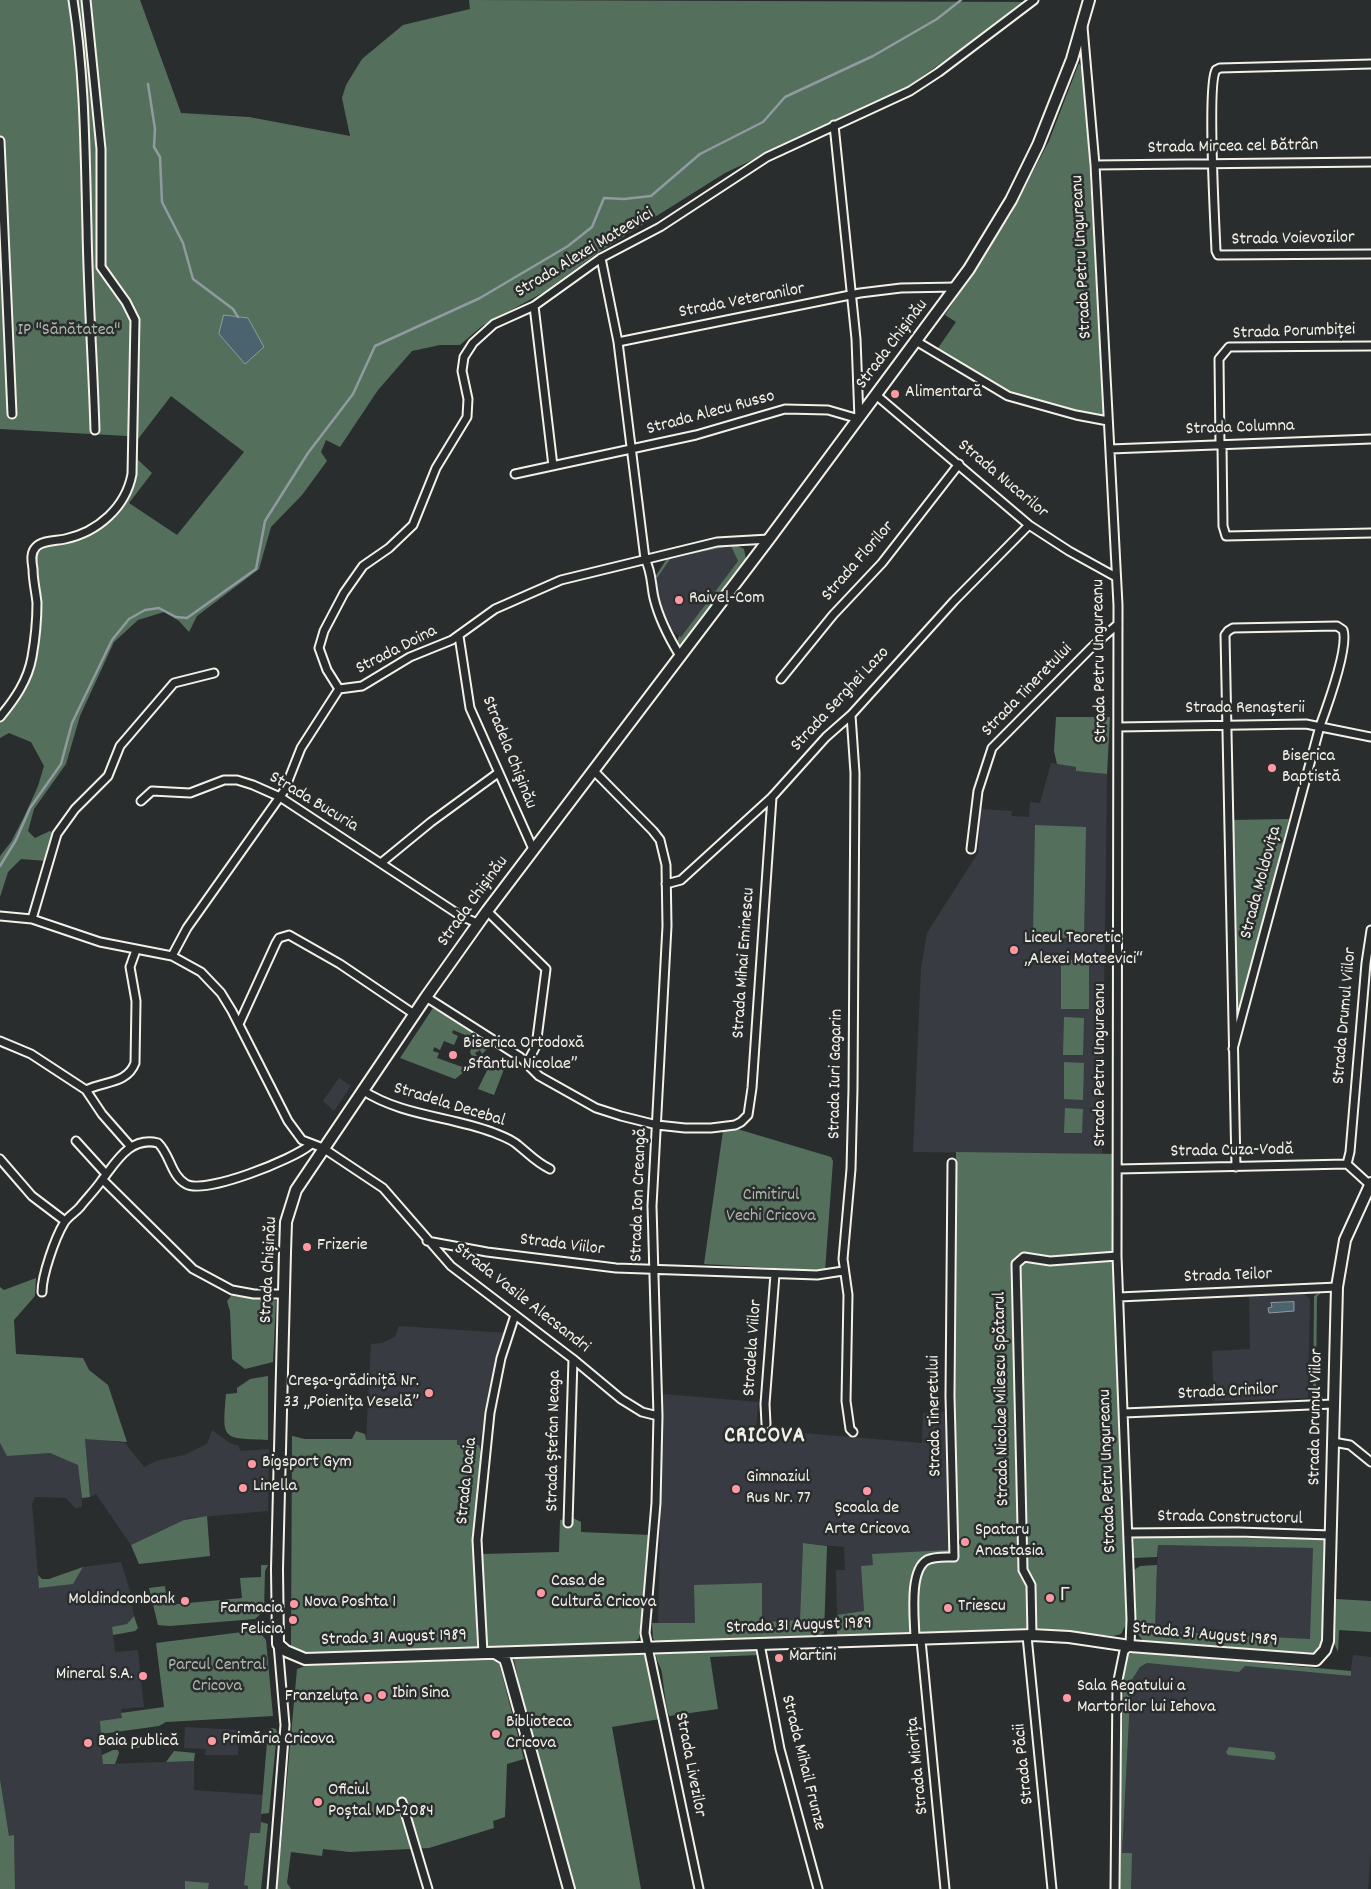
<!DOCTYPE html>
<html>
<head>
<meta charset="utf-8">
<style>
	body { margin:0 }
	canvas { display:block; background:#2a2d2e }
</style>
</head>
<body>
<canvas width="1371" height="1889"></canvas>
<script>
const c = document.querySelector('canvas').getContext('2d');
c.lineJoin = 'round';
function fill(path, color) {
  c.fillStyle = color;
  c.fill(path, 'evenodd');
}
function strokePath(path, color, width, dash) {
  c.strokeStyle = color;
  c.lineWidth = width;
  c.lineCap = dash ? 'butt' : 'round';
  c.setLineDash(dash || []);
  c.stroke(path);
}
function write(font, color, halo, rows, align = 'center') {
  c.font = font + ' Dekko,sans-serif';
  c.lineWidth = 5;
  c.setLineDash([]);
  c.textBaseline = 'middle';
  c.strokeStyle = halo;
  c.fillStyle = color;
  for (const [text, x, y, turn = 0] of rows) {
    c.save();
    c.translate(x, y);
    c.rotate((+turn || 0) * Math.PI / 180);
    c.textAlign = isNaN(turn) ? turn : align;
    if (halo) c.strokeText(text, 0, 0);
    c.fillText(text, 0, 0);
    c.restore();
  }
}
fill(new Path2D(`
	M731 546 738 561 681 637 669 628 659 603 657 578 671 558Z
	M1051 763 1076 767V771L1107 774 1102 1154 913 1152 921 968 927 933 978 853 981 809 1012 811 1011 816 1029 817 1030 802 1040 803Z
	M339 1078 351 1086 334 1111 323 1101Z
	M1302 1292 1310 1299 1308 1398 1214 1401 1212 1351 1250 1349 1249 1295Z
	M399 1326 506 1333 498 1353 479 1445H457V1440H366L371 1344 382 1343 395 1337Z
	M663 1394 758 1402 756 1429 922 1443 923 1413 948 1412 949 1551 873 1555V1565L861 1566 864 1611 837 1615 836 1570H845L844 1547 803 1543 800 1620 658 1624Z
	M212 1430 230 1443 239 1446 240 1451 269 1449 268 1511 188 1518 131 1545 96 1494 90 1497 85 1438 125 1443 144 1467 156 1461 184 1455 207 1444Z
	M0 1443 7 1455 50 1453 79 1465 82 1507 75 1508 66 1498 35 1497 32 1504 39 1588 73 1584 83 1567 121 1562 130 1591 134 1616 127 1624 112 1627 115 1652 138 1650 140 1671 145 1670 146 1681H141L144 1707 121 1709 122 1718 101 1734H103L105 1746 101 1747 103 1764 194 1761V1790L263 1795 260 1833H250L245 1885H248V1889H208V1883L186 1881 185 1889H15L14 1836H9L0 1779Z
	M1158 1545 1313 1548 1311 1639 1155 1631Z
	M1353 1655 1371 1657V1853L1368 1889H1131L1122 1853 1131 1681 1140 1667 1147 1663 1239 1672 1245 1666 1350 1676Z
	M185 1727 239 1730 238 1755H205L206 1749 184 1748Z`), '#383c42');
fill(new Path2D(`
	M0 0H140L181 113 249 117 350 136 342 98 346 85 362 59 403 25 470 9 469 0 1028 2 907 87 725 173 596 254 544 292 482 326 460 345H440L412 351 378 390 340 447 326 440 321 452 327 461 302 495 271 527 259 569 197 616 189 632 179 621 164 612 138 620 114 642 80 716 66 764 34 809 28 831 35 838 50 831 54 833 46 861 21 859 8 872 0 897V856L11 842 25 815 38 786 44 766 31 742 9 733 0 738V721L27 683 34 658 39 605 35 557 45 545C99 536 132 516 136 458L152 473 129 503 177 535 244 452 171 396 135 443H129L127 436 0 429Z
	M1079 63 1084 72 1104 418 1014 397 936 351 956 322 945 315 1011 214 1049 141Z
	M732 543 744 549 746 559 684 642 679 645 677 643 679 636 681 637 738 561 731 546 671 558 657 578 655 577 670 554Z
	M1056 717H1110L1107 774 1076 771V767L1057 764 1054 751Z
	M1289 819 1239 1016H1236L1231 820Z
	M1035 825 1086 827 1084 938 1033 937Z
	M1061 960H1089V1009H1061Z
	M433 1008 492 1044 482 1054 480 1050 475 1053 477 1056H472L470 1052 475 1039 453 1030 452 1033 458 1036 454 1045 444 1041 440 1050 434 1047 433 1051 439 1053 437 1058 468 1069 455 1079 400 1058Z
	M1064 1017 1084 1018 1083 1055H1063Z
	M493 1058 506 1064 494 1095 478 1089Z
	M1064 1062 1084 1063 1083 1100 1064 1099Z
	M1065 1108 1083 1109 1082 1133H1064Z
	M734 1128 831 1157 833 1161 825 1271 704 1264 723 1131Z
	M956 1152 1118 1154 1113 1259 1126 1606V1624L1121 1634 1113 1636 1038 1628 837 1635V1615L864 1611 861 1566 873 1565 872 1554 948 1550V1412L955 1401Z
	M36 1278 35 1296 14 1320 16 1354 83 1358 89 1370 108 1385 127 1442 85 1439 90 1497 82 1498 78 1465 50 1453 7 1456 0 1443V1287L4 1290Z
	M1322 1291 1317 1297 1316 1393 1323 1397 1321 1400 1313 1393 1314 1296Z
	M231 1296 271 1299 276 1301 273 1362 245 1369 232 1359 230 1311 227 1301Z
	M268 1376V1440C222 1438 222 1441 226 1394L237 1393V1388L250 1379Z
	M356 1431 365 1434 366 1440H457V1445H479L482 1456 474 1542 477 1647 307 1654 291 1647 292 1436 305 1439H352Z
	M207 1516 210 1556 139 1564 131 1545 184 1520Z
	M573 1518 581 1522V1532L650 1535 639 1638 633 1643 490 1648 485 1644 482 1554 559 1552 560 1520Z
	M1134 1537 1325 1539 1324 1643 1319 1654 1311 1657 1144 1642 1137 1633 1134 1570 1140 1566 1157 1565 1155 1631 1310 1639 1313 1548 1158 1545 1157 1557 1134 1558Z
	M803 1543 827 1546 824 1633 819 1636 657 1642 653 1639 652 1623H695L694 1585 762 1583V1622L800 1620Z
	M261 1565H268L265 1571 264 1611 255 1619 170 1626 158 1625 149 1588 165 1586 167 1605 242 1598 240 1578 261 1577Z
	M83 1567 73 1584 39 1588 38 1575 42 1579H49Z
	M1335 1599 1371 1601V1632L1339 1630 1338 1652 1334 1643Z
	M134 1616 138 1628 135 1631 113 1635 112 1627 127 1624Z
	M258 1630 266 1640 273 1716 166 1722 159 1726 101 1734 100 1721 122 1718 121 1713 164 1707 156 1643Z
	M755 1650 759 1655 710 1657 718 1709 669 1716C665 1701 664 1688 662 1673 661 1666 656 1662 656 1654Z
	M1134 1652 1351 1671V1676L1245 1666 1239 1672 1147 1663 1140 1667 1131 1681 1122 1853H1132L1131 1889H1118L1124 1663 1126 1656Z
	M644 1655 648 1657 660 1719 612 1727 641 1889H574L527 1722 514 1660 516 1657Z
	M498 1659 524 1759 507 1764 505 1817 493 1821 494 1828 429 1848 350 1852 323 1849 322 1856 291 1852 287 1883 291 1889H277L297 1669 311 1664Z
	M272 1728 276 1729 277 1732 269 1813 261 1814 268 1730Z
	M148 1736 151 1737 152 1742 150 1745 136 1748 133 1746 132 1741 135 1738Z
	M1229 1747 1274 1752 1276 1757 1274 1760 1228 1755 1226 1752Z
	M113 1750H118L119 1753 115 1764H103L102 1755Z
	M174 1751 195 1753 194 1761 166 1762Z
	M0 1779 9 1836 14 1835 15 1889H0Z
	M261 1822 268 1824 261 1889H248V1886L244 1885 250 1833H260Z
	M185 1881 209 1883 208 1889H185Z`), '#556f5d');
const water = new Path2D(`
	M224 315 248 318 264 347 245 364 219 334Z
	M1294 1302V1311L1269 1313 1268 1308 1272 1307 1271 1303Z`);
fill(water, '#4b626f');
strokePath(water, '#8f9b9f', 1);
strokePath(new Path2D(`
	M148 84 155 129 154 147 160 157 162 202 183 243 193 279 233 309 238 317
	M0 866 16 840 30 808 61 764 72 723 112 640 129 619 145 610 159 608 176 617 187 618 256 569 265 521 308 453 353 394 375 346 480 298 568 246 592 227 604 198 624 199 651 196 700 154 763 122 785 97 873 56 937 19 961 0`), '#8f9b9f', 2.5);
const street = new Path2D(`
	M73 0C85 76 85 152 87 228 88 295 93 363 95 430
	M1083 27 1095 165 1118 605 1117 1256 1131 1619 1130 1646 1124 1651 1117 1685 1115 1889
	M1371 64 1220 68 1216 70C1207 83 1215 225 1216 251L1218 255 1371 254
	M0 141 12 414
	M1095 165 1371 162
	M601 258 618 342 645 559C652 572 651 585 654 598 659 619 669 638 680 656
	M534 306 553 466
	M916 341 1008 396 1076 415 1108 421
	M618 342 860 293 901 288 956 287
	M876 395 1029 525 1069 551 1116 577
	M1220 445 1219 359 1229 347 1371 346
	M1222 445 1223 526 1226 536 1371 533
	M1110 449 1371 439
	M515 474 696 435 785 409 828 410 859 419 856 339 834 125
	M459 636 470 708 533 849
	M781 679 833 615 882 563 959 464
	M339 689 327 670 319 648 324 631 344 593 363 566 389 548 413 525 436 468 467 417 468 399 462 371 464 357 473 343 494 324 534 306 601 258 660 227 767 157 910 91 939 72 1034 0
	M339 689 362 686 410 657 452 640 495 609 561 580 717 542 769 539
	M851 715 855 773 853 1089 851 1169 843 1259 848 1295 846 1401 850 1429 853 1432
	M0 717C15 699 28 680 32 657 35 640 37 620 37 603 36 592 33 581 33 569 32 562 30 553 36 547 42 540 56 541 65 539 98 532 126 507 132 474L135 320 126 302 101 267V149L86 0
	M1118 727 1306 724 1371 737
	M593 770 653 831 660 840 666 865 667 926 652 1206 658 1416 656 1503 645 1633 699 1889
	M141 801 152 791 190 793 224 780H237L253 785 280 797 461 916 477 923
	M971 849 978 791 992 748 1092 647 1118 624
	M381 863 431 822 498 773
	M666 884 681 880 772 797 826 737 851 715 954 601 1029 525
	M487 911 546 969 536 1046 527 1063
	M0 916 32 919 100 942 172 956 201 972 221 993 232 1011 288 1121 302 1140 323 1148 383 1188 451 1266 573 1359 621 1399 642 1412 658 1416
	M32 919 57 834 75 809 108 776 120 746 174 683 214 673
	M172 956 187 928 284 791 301 748 339 689
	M426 997 520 1057 539 1076 596 1108 621 1116 657 1125 685 1128H711L735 1125 741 1122 748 1115 752 1088 772 797
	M239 1024 276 943 279 938 289 935 340 964 414 1014
	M0 1041 31 1054 86 1090 102 1114 131 1147
	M1233 1049 1320 726C1327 707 1349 647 1343 630L1337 626 1233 628 1228 631 1225 635 1236 1167
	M86 1090C104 1081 127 1084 135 1063L136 1001 130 967 136 950
	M362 1090C402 1116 449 1116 492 1132 502 1136 512 1139 519 1146 530 1155 537 1163 550 1169
	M76 1141 106 1174
	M0 1159 32 1196 65 1221
	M1347 1164 1350 1152 1366 963 1371 930
	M1347 1164 1370 1185
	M1118 1169 1347 1164
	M103 1180 193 1269 232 1290 254 1294H284
	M427 1241 487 1252 616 1268 817 1275 843 1271
	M42 1292C42 1275 55 1238 64 1223 68 1216 75 1213 80 1207 87 1198 96 1189 102 1180 116 1162 130 1136 158 1143 170 1154 171 1176 186 1184 205 1195 294 1159 310 1145
	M1119 1297 1337 1287
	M1124 1413 1333 1404
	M766 1424 765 1404 775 1274
	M1333 1442 1350 1445 1371 1462
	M568 1523 573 1359
	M1128 1533 1238 1532 1331 1535
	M1032 1635 1031 1585 1023 1570 1016 1264 1024 1257 1050 1261 1117 1256
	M1027 1636 1052 1889
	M915 1640C915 1621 908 1571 927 1560 935 1556 945 1557 954 1557L950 1396 952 1163
	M921 1640 945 1889
	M760 1644 780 1749 818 1889
	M483 1653 477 1540 490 1413 501 1358 515 1315
	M402 1802 428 1889
	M272 1889 285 1725 278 1644`);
const secondary = new Path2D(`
	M1089 0 1072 59 1038 145 1011 200 969 269 769 539 487 911 426 997 296 1190 286 1222 285 1252 277 1569 278 1644 286 1651 305 1659 1032 1635 1069 1637 1130 1646 1316 1660 1325 1650 1328 1641 1337 1287 1345 1240 1371 1183
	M495 1653 505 1659 507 1665 569 1889`);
strokePath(street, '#f4f1e8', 11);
strokePath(secondary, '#f4f1e8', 14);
strokePath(street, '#2a2d2e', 7);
strokePath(secondary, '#2a2d2e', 10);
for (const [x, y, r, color] of [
	[895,394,5,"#ff9aa2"],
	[679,600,5,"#ff9aa2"],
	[1272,768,5,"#ff9aa2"],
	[1014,950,5,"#ff9aa2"],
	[453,1055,5,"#ff9aa2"],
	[307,1247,5,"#ff9aa2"],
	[429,1393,5,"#ff9aa2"],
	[252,1464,5,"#ff9aa2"],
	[243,1488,5,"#ff9aa2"],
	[736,1489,5,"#ff9aa2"],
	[867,1491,5,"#ff9aa2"],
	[965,1542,5,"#ff9aa2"],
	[541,1593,5,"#ff9aa2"],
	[1050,1598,5,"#ff9aa2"],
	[185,1601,5,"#ff9aa2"],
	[294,1604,5,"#ff9aa2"],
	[948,1608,5,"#ff9aa2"],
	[293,1620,5,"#ff9aa2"],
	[779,1658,5,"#ff9aa2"],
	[143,1676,5,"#ff9aa2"],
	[382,1695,5,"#ff9aa2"],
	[368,1698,5,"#ff9aa2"],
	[1067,1698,5,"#ff9aa2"],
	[496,1734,5,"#ff9aa2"],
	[212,1741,5,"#ff9aa2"],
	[88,1743,5,"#ff9aa2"],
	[318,1802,5,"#ff9aa2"]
]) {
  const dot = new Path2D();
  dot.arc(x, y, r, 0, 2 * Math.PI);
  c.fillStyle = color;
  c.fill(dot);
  strokePath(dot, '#2a2d2e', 2);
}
write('18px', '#f4f1e8', '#2a2d2e', [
	["Strada Mircea cel Bătrân",1233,148,-1],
	["Strada Voievozilor",1293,240,-1],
	["Strada Alexei Mateevici",585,254,-31],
	["Strada Petru Ungureanu",1083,257,-93],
	["Strada Veteranilor",742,302,-11],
	["Strada Porumbiței",1294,333,-2],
	["Strada Chișinău",893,345,-53],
	["Strada Alecu Russo",711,414,-15],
	["Strada Columna",1240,429,-2],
	["Strada Nucarilor",1002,480,40],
	["Strada Florilor",859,562,-49],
	["Strada Doina",397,651,-27],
	["Strada Petru Ungureanu",1101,661,-91],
	["Strada Tineretului",1028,691,-46],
	["Strada Serghei Lazo",841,700,-47],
	["Strada Renașterii",1245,710],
	["Stradela Chişinău",508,753,68],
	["Strada Bucuria",313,803,31],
	["Strada Moldovița",1262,883,-75],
	["Strada Chișinău",474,902,-54],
	["Strada Mihai Eminescu",745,963,-86],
	["Strada Drumul Viilor",1346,1016,-85],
	["Strada Petru Ungureanu",1102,1065,-90],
	["Strada Iuri Gagarin",837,1074,-89],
	["Stradela Decebal",449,1106,17],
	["Strada Cuza-Vodă",1232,1152,-1],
	["Strada Ion Creangă",640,1195,-88],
	["Strada Viilor",562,1246,7],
	["Strada Chișinău",270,1270,-87],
	["Strada Teilor",1228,1277,-2],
	["Strada Vasile Alecsandri",521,1299,38],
	["Stradela Viilor",754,1348,-86],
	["Strada Crinilor",1228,1393,-3],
	["Strada Nicolae Milescu Spătarul",1003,1399,-91],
	["Strada Tineretului",936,1416,-91],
	["Strada Drumul Viilor",1317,1417,-89],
	["Strada Ștefan Neaga",555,1441,-89],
	["Strada Petru Ungureanu",1109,1471,-92],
	["Strada Dacia",468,1481,-84],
	["Strada Constructorul",1230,1519,1],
	["Strada 31 August 1989",799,1627,-2],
	["Strada 31 August 1989",1205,1636,5],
	["Strada 31 August 1989",394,1639,-2],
	["Strada Mihail Frunze",802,1763,76],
	["Strada Păcii",1025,1764,-96],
	["Strada Livezilor",689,1765,79],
	["Strada Miorița",919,1766,-96]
]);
write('18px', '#acb6a9', '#2a2d2e', [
	["IP \"Sănătatea\"",69,332],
	["Cimitirul",771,1197],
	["Vechi Cricova",771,1218],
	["Parcul Central",217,1667],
	["Cricova",217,1688]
]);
write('18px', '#f4f1e8', '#2a2d2e', [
	["Alimentară",905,394],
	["Raivel-Com",689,600],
	["Biserica",1282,758],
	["Baptistă",1282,779],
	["Liceul Teoretic",1024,940],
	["„Alexei Mateevici“",1024,961],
	["Biserica Ortodoxă",463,1045],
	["„Sfântul Nicolae”",463,1066],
	["Frizerie",317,1247],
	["Creșa-grădiniță Nr.",419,1383,"right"],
	["33 „Poienița Veselă”",419,1404,"right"],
	["Bigsport Gym",262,1464],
	["Gimnaziul",746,1479],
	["Rus Nr. 77",746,1500],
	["Linella",253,1488],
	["Școala de",867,1510,"center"],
	["Arte Cricova",867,1531,"center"],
	["Spataru",975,1532],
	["Anastasia",975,1553],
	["Casa de",551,1583],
	["Cultură Cricova",551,1604],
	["Г",1060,1598],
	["Moldindconbank",175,1601,"right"],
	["Nova Poshta 1",304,1604],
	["Triescu",958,1608],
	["Farmacia",283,1610,"right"],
	["Felicia",283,1631,"right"],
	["Martini",789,1658],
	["Mineral S.A.",133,1676,"right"],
	["Sala Regatului a",1077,1688],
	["Martorilor lui Iehova",1077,1709],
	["Ibin Sina",392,1695],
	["Franzeluța",358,1698,"right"],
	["Biblioteca",506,1724],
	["Cricova",506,1745],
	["Primăria Cricova",222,1741],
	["Baia publică",98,1743],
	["Oficiul",328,1792],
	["Poștal MD-2084",328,1813]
], 'left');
c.letterSpacing = '1px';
write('bold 22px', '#f4f1e8', '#2a2d2e', [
	["CRICOVA",765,1438]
]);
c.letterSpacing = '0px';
</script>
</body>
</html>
